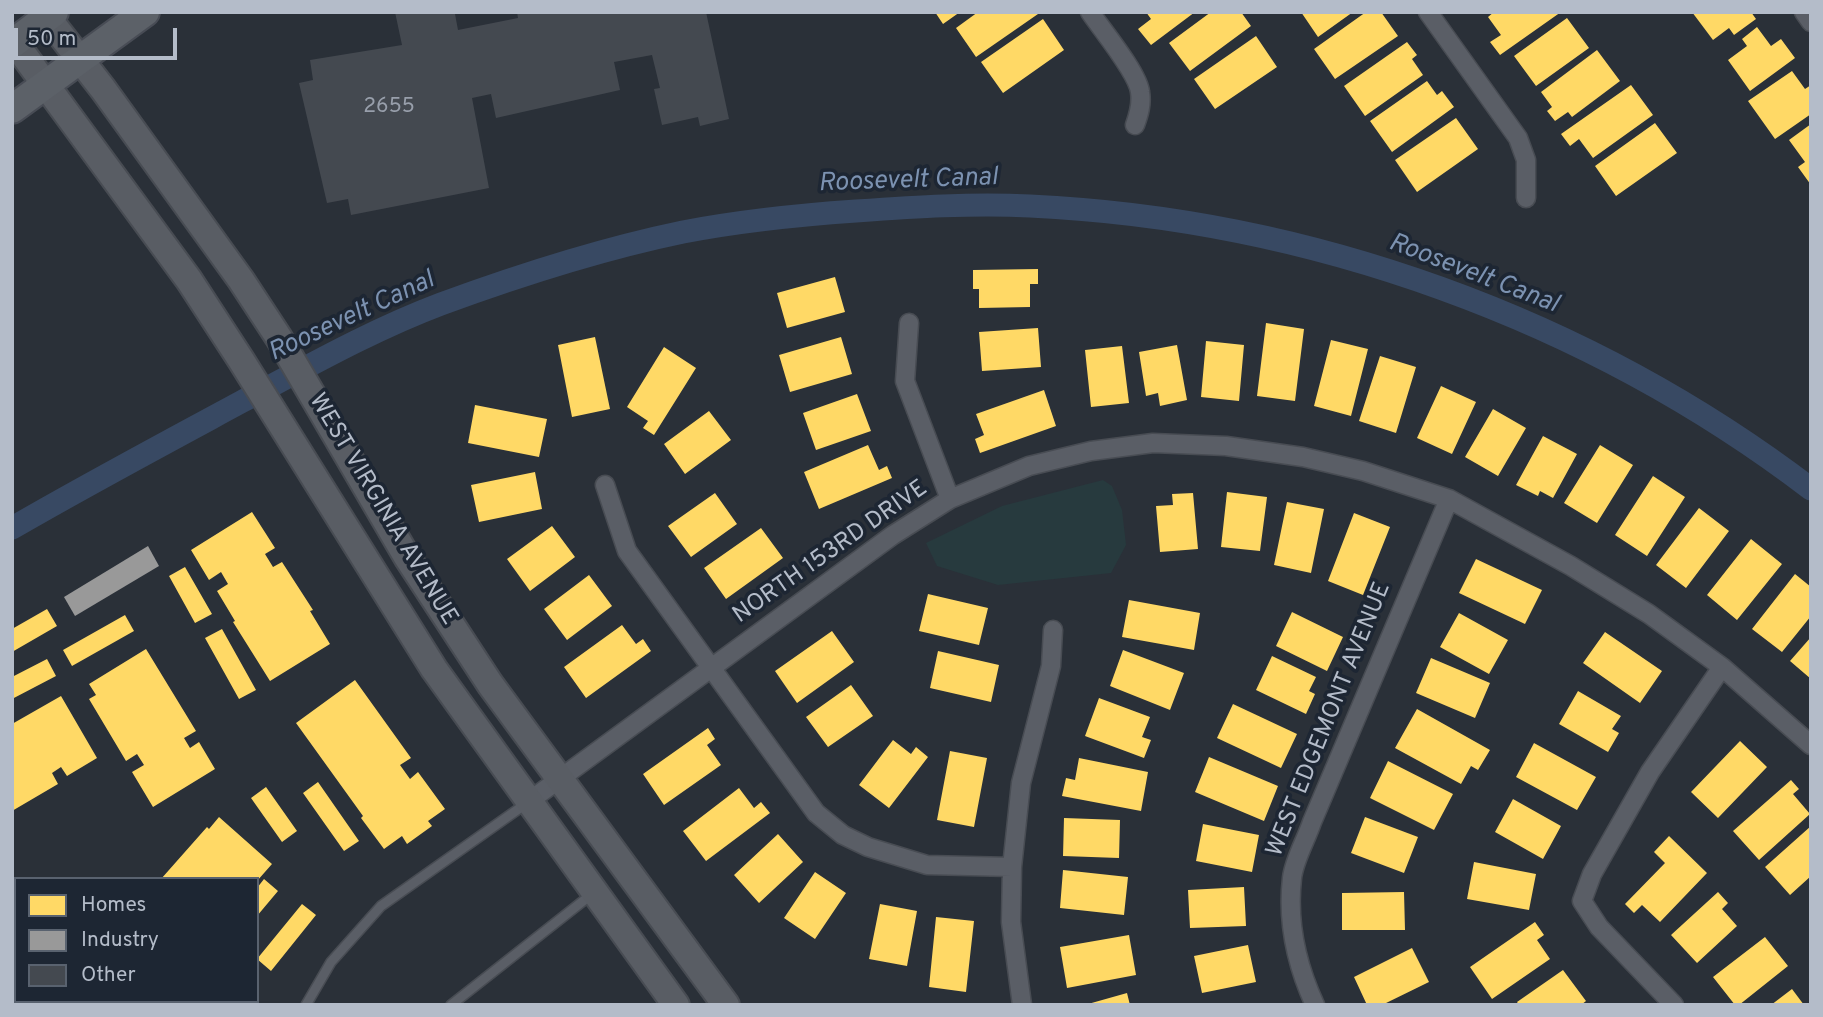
<!DOCTYPE html>
<html>
<head>
<meta charset="utf-8">
<style>
	body { margin:0 }
	#map { position:relative; width:1823px; height:1017px; overflow:hidden; background:#2a3038; font-family:Overpass,sans-serif }
	canvas { display:block }
	.frame { position:absolute; inset:0; border:14px solid #b4bcc9; pointer-events:none }
	.legend { position:absolute; left:14px; top:877px; width:245px; height:126px; box-sizing:border-box; background:#1d2633; border:2px solid #59626f; margin:0; padding:9px 12px; list-style:none; font-size:21px; color:#b4bcc9 }
	.legend li { display:flex; align-items:center; gap:14px; height:35px }
	.legend b { width:35px; border:2px solid #59626f }
	.scale { position:absolute; left:14px; top:28px; width:163px; height:32px; box-sizing:border-box; border:4px solid #b4bcc9; border-top:0; padding-left:9px; font-size:21px; line-height:24px; white-space:nowrap; color:#b4bcc9; -webkit-text-stroke:5px #1d2633; paint-order:stroke }
</style>
</head>
<body>
<div id="map">
<canvas width="1823" height="1017"></canvas>
<div class="frame"></div>
<ul class="legend">
<li><b style="height:19px;background:#ffd966"></b>Homes</li>
<li><b style="height:19px;background:#999"></b>Industry</li>
<li><b style="height:19px;background:#444950"></b>Other</li>
</ul>
<div class="scale">50 m</div>
</div>
<script>
const c = document.querySelector('canvas').getContext('2d');
c.lineJoin = 'round';
function fill(path, color) {
  c.fillStyle = color;
  c.fill(path, 'evenodd');
}
function strokePath(path, color, width, dash) {
  c.strokeStyle = color;
  c.lineWidth = width;
  c.lineCap = dash ? 'butt' : 'round';
  c.setLineDash(dash || []);
  c.stroke(path);
}
function write(font, color, halo, rows, align = 'center') {
  c.font = font + ' Overpass,sans-serif';
  c.lineWidth = 7;
  c.setLineDash([]);
  c.textBaseline = 'middle';
  c.strokeStyle = halo;
  c.fillStyle = color;
  for (const [text, x, y, turn = 0] of rows) {
    c.save();
    c.translate(x, y);
    c.rotate((+turn || 0) * Math.PI / 180);
    c.textAlign = isNaN(turn) ? turn : align;
    if (halo) c.strokeText(text, 0, 0);
    c.fillText(text, 0, 0);
    c.restore();
  }
}
fill(new Path2D(`
	M1103 480 1112 486 1122 510 1126 545 1111 573 998 585 937 566 926 543 1002 506Z`), '#273a3e');
fill(new Path2D(`
	M935 12H960L943 24Z
	M978 12H1036L1038 14 976 57 956 28Z
	M1146 12H1195L1151 45 1138 29 1151 19Z
	M1211 12H1241L1251 26 1190 71 1169 43Z
	M1301 12H1353L1318 37Z
	M1366 12H1381L1398 36 1335 79 1314 49Z
	M1494 12H1561L1500 55 1490 42 1501 35 1488 17Z
	M1692 12H1751L1756 19 1734 35 1729 28 1713 40Z
	M1567 18 1589 48 1536 86 1514 56Z
	M1043 19 1064 50 1003 93 981 62Z
	M1757 27 1771 46 1781 39 1795 58 1750 91 1728 60 1747 46 1742 39Z
	M1256 36 1277 67 1215 109 1194 79Z
	M1407 42 1417 55 1412 59 1423 75 1365 116 1344 86Z
	M1597 50 1620 81 1572 117 1568 112 1555 121 1547 111 1552 107 1541 92Z
	M1792 71 1805 89 1811 85V114L1775 139 1748 101Z
	M1427 81 1437 95 1442 91 1454 107 1392 152 1370 121Z
	M1631 85 1653 115 1593 158 1579 139 1570 146 1561 134Z
	M1456 118 1478 149 1417 192 1395 160Z
	M1655 123 1677 153 1616 196 1595 166Z
	M1811 124V185L1798 167 1805 162 1789 140Z
	M1038 269V284H1030V307L979 308V289H973V270Z
	M835 277 845 312 787 328 777 293Z
	M1266 323 1304 329 1295 401 1257 396Z
	M1038 328 1041 367 982 371 979 332Z
	M595 337 610 409 572 417 558 345Z
	M841 337 852 374 790 392 779 355Z
	M1331 340 1368 349 1351 416 1314 406Z
	M1206 341 1244 345 1239 401 1201 397Z
	M1177 345 1187 400 1160 406 1158 393 1146 396 1139 352Z
	M1122 346 1129 403 1091 407 1085 350Z
	M664 347 696 368 654 435 643 428 648 421 627 407Z
	M1380 356 1416 367 1396 433 1359 421Z
	M1441 386 1476 402 1452 454 1417 438Z
	M1044 390 1056 426 980 453 975 439 984 435 976 414Z
	M857 394 871 431 816 450 803 413Z
	M475 405 547 419 539 457 468 443Z
	M1493 409 1526 428 1498 476 1465 457Z
	M709 411 731 440 685 474 664 444Z
	M1543 436 1577 454 1553 498 1540 491 1538 496 1516 485Z
	M868 445 879 470 887 466 892 478 819 509 804 472Z
	M1600 445 1633 465 1597 523 1564 503Z
	M535 472 542 509 479 522 471 485Z
	M1653 476 1685 497 1647 556 1615 535Z
	M1227 492 1267 497 1260 551 1221 547Z
	M715 493 737 524 691 557 668 526Z
	M1193 493 1198 549 1160 552 1156 506 1173 505 1172 494Z
	M1287 502 1324 509 1311 573 1274 565Z
	M1699 508 1729 531 1686 588 1656 565Z
	M252 512 275 548 265 554 273 567 282 562 313 610 310 611 330 644 270 681 233 622 235 621 217 591 228 584 221 572 209 580 191 550Z
	M1354 513 1390 527 1363 595 1328 581Z
	M552 526 575 557 530 591 507 559Z
	M761 528 783 558 726 599 704 568Z
	M1751 539 1782 564 1737 620 1707 595Z
	M1476 559 1542 590 1525 624 1459 593Z
	M185 567 212 614 195 623 169 576Z
	M1795 574 1811 587V616L1782 652 1752 629Z
	M589 575 612 606 567 640 544 609Z
	M928 594 988 608 979 645 919 631Z
	M1129 600 1200 613 1194 650 1122 637Z
	M47 609 57 626 12 652V629Z
	M1292 612 1343 637 1327 671 1276 646Z
	M1459 613 1508 640 1489 674 1440 647Z
	M125 615 134 631 72 666 63 650Z
	M622 625 636 644 643 639 651 651 586 698 564 667Z
	M222 629 256 690 239 699 205 638Z
	M832 631 854 662 797 703 775 671Z
	M1605 632 1662 671 1640 703 1583 663Z
	M1811 637V679L1790 661Z
	M146 649 196 731 184 738 190 748 199 742 215 769 153 807 132 772 144 765 137 754 126 761 89 699 96 695 89 684Z
	M1123 650 1184 673 1170 710 1110 686Z
	M938 651 999 665 991 702 930 688Z
	M1272 656 1316 677 1309 691 1315 694 1306 714 1256 690Z
	M1431 658 1490 683 1475 718 1416 693Z
	M47 659 56 676 12 699V677Z
	M355 680 411 758 400 765 410 779 418 772 445 809 428 821 432 826 407 844 402 836 384 849 361 818 363 816 296 723Z
	M851 685 873 716 828 747 806 717Z
	M1578 691 1621 716 1612 729 1619 733 1608 752 1559 724Z
	M61 696 97 758 67 776 61 767 52 773 58 784 12 811V724Z
	M1099 698 1150 717 1142 737 1151 740 1144 758 1085 736Z
	M1233 704 1297 734 1281 768 1217 738Z
	M1417 709 1490 750 1478 770 1471 766 1461 784 1395 748Z
	M708 728 715 739 707 745 721 765 664 805 643 774Z
	M893 740 911 754 916 747 928 757 889 808 859 785Z
	M1740 741 1767 767 1718 818 1691 792Z
	M1534 743 1596 777 1577 810 1516 777Z
	M950 751 987 758 974 827 937 820Z
	M1209 757 1278 786 1264 821 1195 792Z
	M1079 758 1148 772 1141 811 1062 796 1066 778 1075 780Z
	M1388 761 1453 794 1434 830 1370 798Z
	M1791 780 1799 789 1793 794 1810 814 1759 860 1733 831Z
	M318 782 359 841 344 851 303 793Z
	M266 787 297 831 282 842 251 798Z
	M739 788 754 808 761 802 770 813 706 861 683 831Z
	M1513 799 1561 826 1543 859 1495 832Z
	M219 817 272 864 257 881V879H161L207 827 209 829Z
	M1365 817 1418 837 1404 873 1351 853Z
	M1064 818 1120 820 1119 858 1063 856Z
	M1203 824 1259 835 1252 872 1196 861Z
	M1811 826V876L1790 895 1765 867Z
	M778 834 803 862 759 903 734 875Z
	M1669 836 1707 873 1660 922 1642 905 1634 913 1625 904 1665 863 1654 852Z
	M1474 862 1536 874 1529 910 1467 899Z
	M1063 870 1128 877 1124 915 1060 908Z
	M815 872 846 893 815 939 784 918Z
	M264 879 278 891 257 916V888Z
	M1244 887 1246 926 1190 928 1188 890Z
	M1404 892 1405 930H1342V893Z
	M1718 892 1728 903 1722 909 1737 926 1697 963 1671 935Z
	M16 895V962L12 958V899Z
	M302 904 316 915 271 971 257 959Z
	M880 904 917 911 907 966 869 959Z
	M936 917 974 921 966 992 929 987Z
	M1535 922 1544 935 1537 940 1550 959 1492 999 1470 967Z
	M1129 935 1136 975 1067 988 1060 947Z
	M1765 937 1788 966 1739 1005H1735L1713 977Z
	M1248 945 1256 982 1202 993 1194 956Z
	M1412 948 1429 982 1382 1005H1367L1354 977Z
	M1563 970 1586 1001 1581 1005H1519L1517 1002Z
	M1792 989 1804 1005H1771Z
	M1127 993 1130 1005H1088V1004Z
	M28 1001H87L88 1005H28Z`), '#ffd966');
fill(new Path2D(`
	M148 546 159 566 75 616 64 597Z`), '#999');
strokePath(new Path2D(`
	M12 528C88 484 165 443 241 402 307 367 372 330 441 304 520 275 601 249 683 232 740 221 798 215 856 211 914 207 972 203 1030 206 1310 219 1588 319 1811 489`), '#384963', 23);
fill(new Path2D(`
	M395 12H459L455 14 458 30 518 18 517 12H706L729 119 700 126 698 117 662 125 654 89 660 88 652 55 614 62 620 90 496 118 491 94 472 98 489 188 351 215 348 199 327 203 299 83 313 80 310 60 402 45Z`), '#444950');
const service = new Path2D(`
	M306 1005 331 962 381 906 527 803
	M451 1005 592 894`);
const minor = new Path2D(`
	M1090 12C1102 30 1138 73 1140 92 1142 104 1139 114 1135 125
	M1428 12 1518 138 1526 160V198
	M1804 12 1811 22
	M909 323 905 381 950 499
	M605 485 627 551 816 813 843 835 868 847 927 865 1012 867
	M528 802 893 535 950 499 1029 466 1091 451 1153 443 1226 446 1303 457 1363 471 1449 499 1571 566 1649 614 1722 667 1811 745
	M1022 1005 1011 922 1012 867 1021 783 1051 666 1053 630
	M1315 1005C1297 966 1287 922 1292 878 1294 860 1306 840 1312 822L1449 499
	M1674 1005 1599 927 1582 901 1592 874 1650 772 1722 667`);
const secondary = new Path2D(`
	M43 12 103 89 241 280 279 338 407 557 490 684 726 1005
	M12 39 189 280 241 360 434 669 676 1005`);
const primary = new Path2D(`
	M12 44 54 12
	M12 109 145 12`);
strokePath(service, '#484c53', 12);
strokePath(minor, '#484c53', 21);
strokePath(secondary, '#484c53', 30);
strokePath(primary, '#484c55', 32);
strokePath(service, '#5a5e66', 9);
strokePath(minor, '#5a5e66', 18);
strokePath(secondary, '#595d64', 26);
strokePath(primary, '#5c6168', 28);
write('21px', '#989fab', null, [
	["2655",389,108]
]);
write('24px', '#b4bcc9', '#1d2633', [
	["WEST VIRGINIA AVENUE",382,510,59],
	["NORTH 153RD DRIVE",831,553,-35],
	["WEST EDGEMONT AVENUE",1330,720,-68]
]);
write('italic 26px', '#7c92b1', '#1d2633', [
	["Roosevelt Canal",908,182,-2],
	["Roosevelt Canal",1473,275,21],
	["Roosevelt Canal",352,318,-25]
]);
</script>
</body>
</html>
